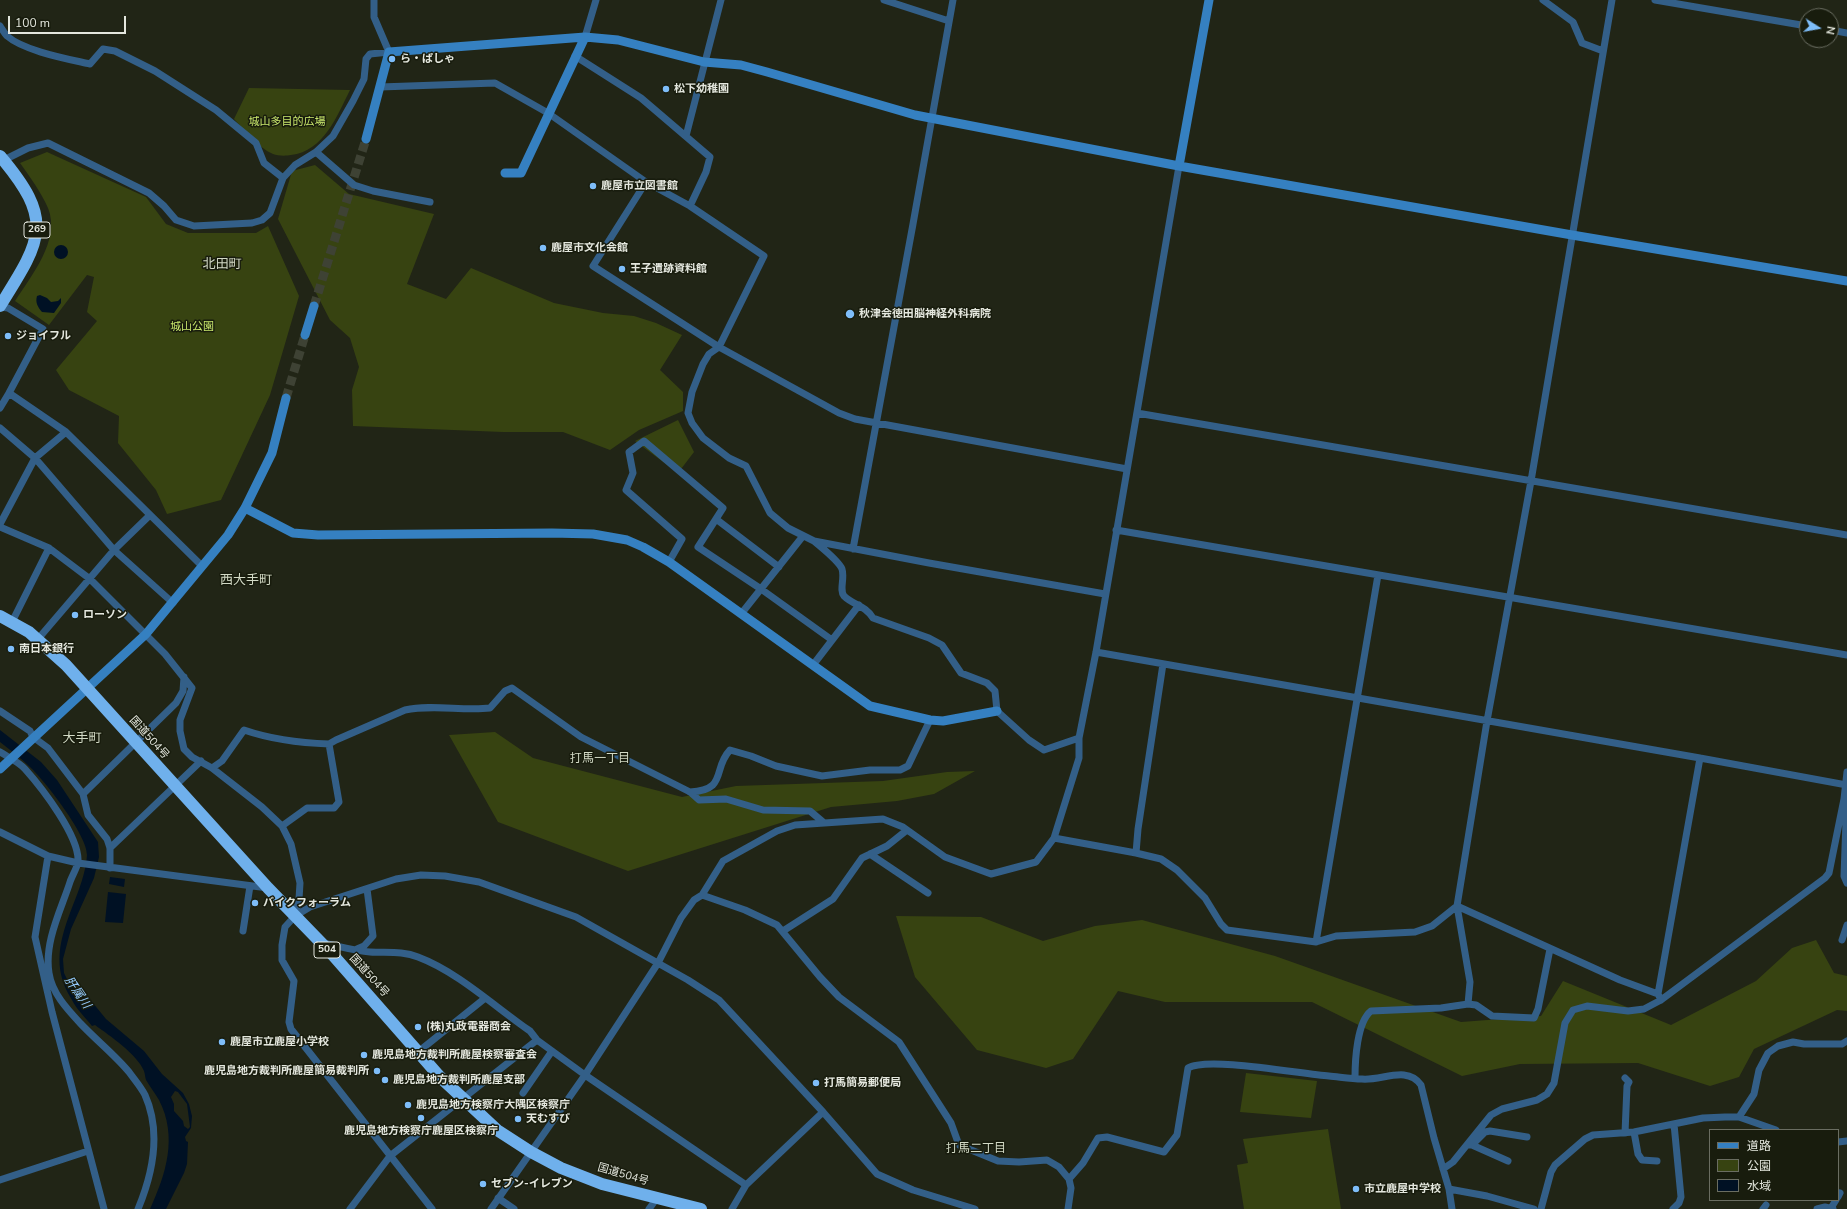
<!DOCTYPE html>
<html>
<head>
<meta charset="utf-8">
<style>
	body { margin:0 }
	#map { position:relative; width:1847px; height:1209px; overflow:hidden; background:#212516; font-family:"Nunito Sans","Noto Sans JP",sans-serif }
	canvas { display:block }
	.legend { position:absolute; left:1709px; top:1129px; width:130px; height:72px; box-sizing:border-box; background:#181c0d; border:1px solid #6a6d61; margin:0; padding:5px 7px; list-style:none; font-size:12px; color:#e4e7de }
	.legend li { display:flex; align-items:center; gap:8px; height:20px }
	.legend b { width:20px; border:1px solid #6a6d61 }
	.north { position:absolute; left:1799px; top:8px; width:40px; height:40px; box-sizing:border-box; background:#181c0d; border:1px solid #6a6d61; border-radius:50%; rotate:101deg; font-size:11px; font-weight:700; line-height:16px; text-align:center; color:#e4e7de }
	.north::after { content:''; display:block; margin:auto; width:14px; height:18px; background:#7ebdf9; clip-path:polygon(50% 0,100% 100%,50% 72%,0 100%) }
	.scale { position:absolute; left:8px; top:16px; width:118px; height:18px; box-sizing:border-box; border:2px solid #e4e7de; border-top:0; padding-left:5px; font-size:12px; line-height:14px; white-space:nowrap; color:#e4e7de; -webkit-text-stroke:3px #181c0d; paint-order:stroke }
</style>
</head>
<body>
<div id="map">
<canvas width="1847" height="1209"></canvas>
<ul class="legend">
<li><b style="height:5px;background:#3580c1"></b>道路</li>
<li><b style="height:11px;background:#374311"></b>公園</li>
<li><b style="height:11px;background:#001124"></b>水域</li>
</ul>
<div class="north">N</div>
<div class="scale">100 m</div>
</div>
<script>
const c = document.querySelector('canvas').getContext('2d');
c.lineJoin = 'round';
function fill(path, color) {
  c.fillStyle = color;
  c.fill(path, 'evenodd');
}
function strokePath(path, color, width, dash) {
  c.strokeStyle = color;
  c.lineWidth = width;
  c.lineCap = dash ? 'butt' : 'round';
  c.setLineDash(dash || []);
  c.stroke(path);
}
function write(font, color, halo, rows, align = 'center') {
  c.font = font + ' "Nunito Sans","Noto Sans JP",sans-serif';
  c.lineWidth = 3;
  c.setLineDash([]);
  c.textBaseline = 'middle';
  c.strokeStyle = halo;
  c.fillStyle = color;
  for (const [text, x, y, turn = 0] of rows) {
    c.save();
    c.translate(x, y);
    c.rotate((+turn || 0) * Math.PI / 180);
    c.textAlign = isNaN(turn) ? turn : align;
    if (halo) c.strokeText(text, 0, 0);
    c.fillText(text, 0, 0);
    c.restore();
  }
}
fill(new Path2D(`
	M249 88 350 90C337 116 324 151 291 155 286 156 278 156 273 154 258 148 245 130 234 119Z
	M47 152 146 197 166 224 188 233H256L268 226 299 296 270 395 221 500 167 514 156 490 118 443 119 416 69 390 56 370 97 321 87 312 94 277 87 275 49 325 15 301C31 276 61 240 48 208 41 192 30 177 20 163Z
	M315 165 349 194 434 214 407 284 446 299 471 268 554 303 603 313 634 316 656 323 682 335 660 370 683 392V411L639 430 610 450 563 432H503L353 426 352 390 359 367 350 338 330 320 278 219 292 171Z
	M678 420 694 452 678 473 635 441Z
	M495 732 533 758 682 797 736 786 883 781 947 772 975 771 934 794 897 801 831 807 628 871 498 822 449 735Z
	M896 916 981 917 1043 941 1095 926 1142 920 1275 956 1461 1022 1541 1016 1563 981 1671 1025 1756 981 1792 948 1816 940 1834 973 1847 976V1011L1837 1010 1754 1049 1739 1077 1710 1086 1638 1063 1520 1064 1462 1076 1312 1002H1165L1118 991 1073 1059 1046 1068 977 1050 915 977Z
	M1246 1073 1317 1081 1311 1118 1240 1112Z
	M1328 1129 1341 1209H1244L1237 1165 1248 1163 1243 1139Z`), '#374311');
fill(new Path2D(`
	M54 252a7 7 0 1 1 14 0a7 7 0 1 1-14 0Z
	M40 295 47 298 51 302 58 301 61 298V303L54 313 42 312C38 307 35 303 37 296Z
	M0 730 41 762 57 780 98 842 99 857 94 878 71 929 63 959 64 973 69 983 83 997H88L106 1019 144 1051 162 1074 183 1093 189 1104 192 1116 191 1128 185 1137 186 1141 188 1142 187 1164 184 1173 166 1209H150C166 1174 178 1137 159 1100 155 1093 150 1087 146 1080 145 1077 145 1074 144 1071 137 1054 110 1036 95 1025L92 1026C86 1018 77 1010 72 1000 51 967 60 939 73 905 79 890 86 872 87 855 88 836 45 781 30 767 21 758 10 750 0 742ZM175 1091 178 1092 187 1104 190 1127 188 1129 184 1126 183 1121 174 1111V1104L171 1097Z
	M110 877 125 879 124 887 109 884Z
	M108 892 126 894 123 923 105 922Z`), '#001124');
strokePath(new Path2D(`
	M314 306 366 139
	M286 398 305 335`), '#3e4234', 9, [9, 4.5]);
strokePath(new Path2D(`
	M884 0 949 21
	M1543 0 1573 22 1582 43 1603 51
	M1655 0 1807 26
	M0 26C2 29 4 33 7 36 24 51 68 59 90 64L103 49 115 51 155 71 216 110 256 143 264 163 283 178
	M1831 30 1847 33
	M585 37 596 0
	M575 56 641 98 710 157 706 172 690 206
	M380 87 495 83 548 113 646 182 690 206 764 256 719 347 839 413 855 419 1127 469
	M686 136 721 0
	M316 152 354 185 373 191 430 202
	M4 160 28 148 48 143 149 193 164 206 176 220 194 226 252 223 262 220 270 213 283 178 295 165 316 152 333 136 353 101 364 79 366 59 370 54 389 52 374 17V0
	M646 182 593 266 719 347 709 354 703 364 692 392 688 413 692 423 703 438 729 458 746 466 770 513 788 528 814 541 929 563 1105 594
	M0 307 8 308 43 329 9 393 66 432 202 566
	M0 408 9 393
	M1137 413 1847 535
	M0 428 35 458 114 550 173 603
	M716 519 779 567
	M0 524 35 458 66 432
	M0 527 49 548 90 579 165 654 192 688 180 720V731L184 749 192 757 212 768 262 807 282 826 291 844 300 883 299 899 295 916
	M1116 530 1847 655
	M814 541C821 547 839 561 842 569 845 578 839 590 844 596 853 605 865 605 873 618L929 638 942 645 961 673 987 683 995 691 997 711 1029 740 1044 750 1079 738
	M853 549 913 224 953 0
	M669 562 682 539 626 490 633 473 629 452 644 441 723 508 698 547 761 589 832 640
	M741 614 803 536
	M12 622 49 548
	M38 639 114 550 150 515
	M1096 652 1700 758 1847 785
	M813 665 859 605
	M0 711 30 731 33 737 48 748 83 794 88 815 107 839 110 848V868
	M0 752C8 757 19 762 25 769 42 788 80 837 78 862 77 868 72 876 70 882 61 910 44 942 49 973 52 993 67 1009 80 1023 95 1039 116 1056 129 1072 134 1079 141 1087 145 1095 161 1131 153 1173 138 1209
	M212 768 222 761 244 730C273 740 299 743 329 744
	M1847 772 1844 799 1846 820 1844 876 1847 883
	M690 792C728 790 712 769 730 750L751 756 776 766 822 776 870 770H900L908 766 930 720
	M83 794 176 703 183 691 184 677
	M282 826 307 808H334L339 802 329 744 336 740 405 710C432 704 462 711 490 708L505 691 512 688 581 737 690 792 699 800 726 799 763 810 810 811 823 822
	M0 832 48 856 78 863 268 888
	M1054 838 1136 853 1161 859 1177 870 1205 898 1221 924 1227 930 1316 942 1336 936 1415 932 1432 926 1457 906
	M110 848 201 761
	M1136 853 1138 829 1163 664
	M870 854 928 893
	M48 856 35 937 52 1012 104 1209
	M702 895 745 910 777 925 820 977 839 997 899 1042 951 1123 959 1145 998 1161 1019 1162 1047 1160 1059 1167 1069 1179 1071 1188 1068 1209
	M1457 906 1620 980 1658 994
	M243 931 250 886
	M783 931 833 899 862 858 887 846 907 830
	M1842 940 1847 925
	M1316 942 1378 575
	M323 943C338 946 355 951 370 952 387 953 403 951 418 957 458 972 495 1007 530 1031L537 1040 585 1075 746 1185
	M357 949 364 946 373 936 367 889
	M1661 1000 1658 994 1700 758
	M1468 1004 1470 982 1457 906 1487 721 1531 481 1612 0
	M418 1052 484 999
	M1355 1078C1355 1060 1357 1022 1371 1011L1441 1008 1468 1004 1476 1005 1492 1016 1534 1018 1538 1009 1550 949
	M523 1093 552 1051
	M1739 1117 1754 1094 1759 1070 1768 1053 1778 1046 1793 1042 1804 1044H1842L1847 1041
	M1634 1132 1638 1154 1642 1160 1657 1161
	M1625 1133 1627 1086 1629 1082 1625 1078
	M1838 1142 1847 1141
	M1469 1145H1472L1485 1132 1490 1131 1527 1137
	M1472 1145 1508 1161
	M1443 1169 1453 1162 1491 1115 1502 1109 1537 1100 1547 1094 1554 1083 1565 1023 1573 1010 1587 1006 1628 1011 1644 1009 1661 1000 1825 878 1829 873 1844 799
	M1069 1179 1083 1163 1098 1138 1107 1137 1164 1152 1177 1135 1188 1068C1207 1056 1301 1074 1329 1076 1340 1077 1351 1079 1362 1079 1382 1081 1407 1065 1421 1085L1434 1138 1449 1189 1452 1209
	M0 1180 88 1151
	M1449 1189 1487 1196 1534 1209
	M1838 1197 1840 1193
	M498 1198 514 1209
	M1831 1208 1836 1200
	M350 1209 390 1156 537 1040
	M432 1209 291 1029 289 1022 294 981 282 960V945L285 927 295 916 310 907 396 879 421 875 445 876 479 882 576 917 688 980 719 1000 823 1112 877 1174 913 1190 975 1209
	M491 1209 585 1075 658 963 681 918 694 900 702 895 723 861 777 831 795 825 883 819 903 827 945 857 991 874 1036 862 1054 838 1079 758V738L1096 652 1179 166
	M649 1209 657 1198
	M732 1209 746 1185 823 1112
	M1541 1209 1551 1172 1555 1165 1585 1139 1593 1135 1634 1132 1703 1118 1725 1117H1739L1776 1130
	M1673 1209 1679 1203 1681 1197 1674 1124
	M1763 1209 1766 1205
	M1817 1209 1825 1207 1833 1209`), '#335f88', 7);
strokePath(new Path2D(`
	M366 139 389 52 585 37 618 40 704 62 741 65 767 72 915 115 1179 166 1572 235 1847 281
	M1179 166 1209 0
	M505 173H521L585 37
	M305 335 314 306
	M245 508 293 533 318 535 552 533 593 534 627 540 643 547 669 562 870 706 930 720 943 721 997 711
	M0 769 146 634 228 535 245 508 272 453 286 398`), '#3580c1', 9);
strokePath(new Path2D(`
	M0 156C55 221 42 239 0 306
	M0 616 29 632 66 665 268 888 332 954 440 1077 497 1130 531 1152 561 1168 602 1184 701 1209`), '#6fb0ec', 12);
for (const [x, y, r, color] of [
	[392,59,4,"#7ebdf9"],
	[666,89,4,"#7ebdf9"],
	[593,186,4,"#7ebdf9"],
	[543,248,4,"#7ebdf9"],
	[622,269,4,"#7ebdf9"],
	[850,314,5,"#7ebdf9"],
	[8,336,4,"#7ebdf9"],
	[75,615,4,"#7ebdf9"],
	[11,649,4,"#7ebdf9"],
	[255,903,4,"#7ebdf9"],
	[418,1027,4,"#7ebdf9"],
	[222,1042,4,"#7ebdf9"],
	[364,1055,4,"#7ebdf9"],
	[377,1071,4,"#7ebdf9"],
	[385,1080,4,"#7ebdf9"],
	[816,1083,4,"#7ebdf9"],
	[408,1105,4,"#7ebdf9"],
	[421,1118,4,"#7ebdf9"],
	[518,1119,4,"#7ebdf9"],
	[483,1184,4,"#7ebdf9"],
	[1356,1189,4,"#7ebdf9"]
]) {
  const dot = new Path2D();
  dot.arc(x, y, r, 0, 2 * Math.PI);
  c.fillStyle = color;
  c.fill(dot);
  strokePath(dot, '#181c0d', 1.5);
}
for (const [x, y, w] of [
	[37,230,26],
	[327,950,26]
]) {
  const box = new Path2D();
  box.roundRect(x - w / 2, y - 8, w, 16, 3);
  c.fillStyle = '#181c0d';
  c.fill(box);
  strokePath(box, '#e4e7de', 1);
}
write('bold 10px', '#e4e7de', null, [
	["269",37,230],
	["504",327,950]
]);
write('bold 11px', '#e4e7de', '#181c0d', [
	["ら・ぱしゃ",400,59],
	["松下幼稚園",674,89],
	["鹿屋市立図書館",601,186],
	["鹿屋市文化会館",551,248],
	["王子遺跡資料館",630,269],
	["秋津会徳田脳神経外科病院",859,314],
	["ジョイフル",16,336],
	["ローソン",83,615],
	["南日本銀行",19,649],
	["バイクフォーラム",263,903],
	["(株)丸政電器商会",426,1027],
	["鹿屋市立鹿屋小学校",230,1042],
	["鹿児島地方裁判所鹿屋検察審査会",372,1055],
	["鹿児島地方裁判所鹿屋簡易裁判所",369,1071,"right"],
	["鹿児島地方裁判所鹿屋支部",393,1080],
	["打馬簡易郵便局",824,1083],
	["鹿児島地方検察庁大隅区検察庁",416,1105],
	["天むすび",526,1119],
	["鹿児島地方検察庁鹿屋区検察庁",421,1131,"center"],
	["セブン-イレブン",491,1184],
	["市立鹿屋中学校",1364,1189]
], 'left');
write('11px', '#c9e76c', '#181c0d', [
	["城山多目的広場",287,122],
	["城山公園",192,327]
]);
write('11px', '#e4e7de', '#181c0d', [
	["国道504号",149,738,48],
	["国道504号",369,976,48],
	["国道504号",623,1175,16]
]);
write('12px', '#d2d9c5', '#181c0d', [
	["打馬一丁目",600,759],
	["打馬二丁目",976,1149]
]);
write('italic 12px', '#94cafd', '#181c0d', [
	["肝属川",77,993,55]
]);
write('13px', '#d2d9c5', '#181c0d', [
	["北田町",222,265],
	["西大手町",246,581],
	["大手町",82,739]
]);
</script>
</body>
</html>
